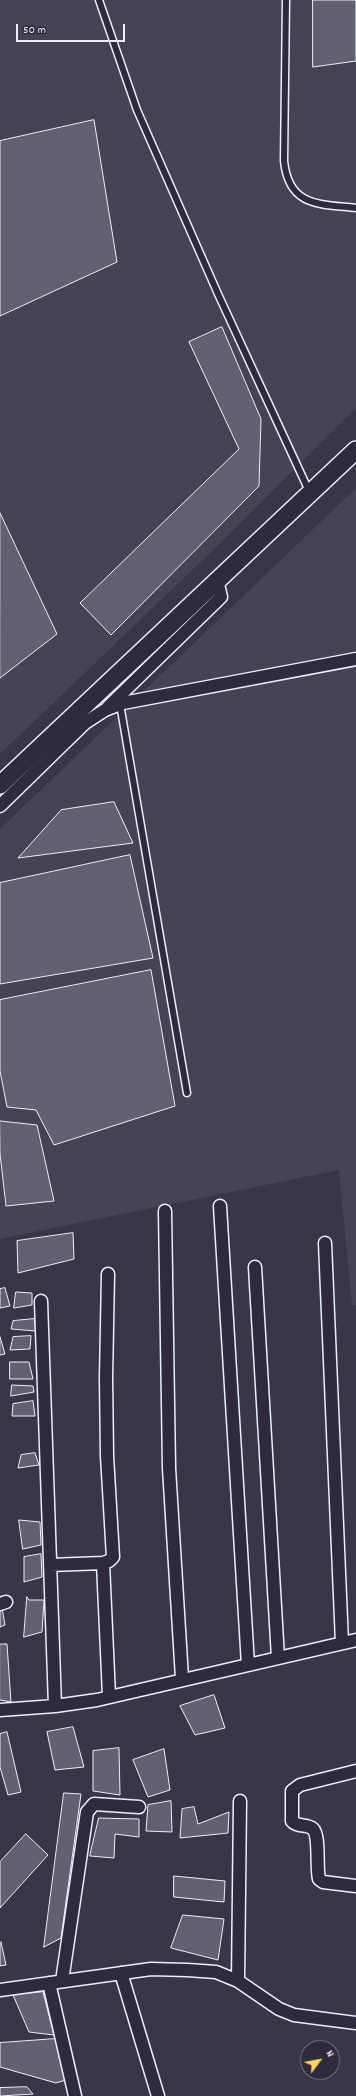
<!DOCTYPE html>
<html>
<head>
<meta charset="utf-8">
<style>
	body { margin:0 }
	#map { position:relative; width:356px; height:2096px; overflow:hidden; background:#3a3648; font-family:Dekko,sans-serif }
	canvas { display:block }
	.north { position:absolute; left:300px; top:2040px; width:40px; height:40px; box-sizing:border-box; background:#2f2a3d; border:1px solid #797a88; border-radius:50%; rotate:58deg; font-size:11px; font-weight:700; line-height:16px; text-align:center; color:#e8f1f8 }
	.north::after { content:''; display:block; margin:auto; width:14px; height:18px; background:#ffd166; clip-path:polygon(50% 0,100% 100%,50% 72%,0 100%) }
	.scale { position:absolute; left:16px; top:24px; width:109px; height:18px; box-sizing:border-box; border:2px solid #e8f1f8; border-top:0; padding-left:5px; font-size:12px; line-height:14px; white-space:nowrap; color:#e8f1f8; -webkit-text-stroke:3px #2f2a3d; paint-order:stroke }
</style>
</head>
<body>
<div id="map">
<canvas width="356" height="2096"></canvas>
<div class="north">N</div>
<div class="scale">50 m</div>
</div>
<script>
const c = document.querySelector('canvas').getContext('2d');
c.lineJoin = 'round';
function fill(path, color) {
  c.fillStyle = color;
  c.fill(path, 'evenodd');
}
function strokePath(path, color, width, dash) {
  c.strokeStyle = color;
  c.lineWidth = width;
  c.lineCap = dash ? 'butt' : 'round';
  c.setLineDash(dash || []);
  c.stroke(path);
}
fill(new Path2D(`
	M0 0H356V408L207 556 0 754Z
	M356 488V1305L352 1306 339 1170 0 1239V829Z`), '#464354');
const building = new Path2D(`
	M313 0H356V61L313 67Z
	M94 120 117 262 0 316V141Z
	M222 327 261 419 259 486 111 635 80 603 239 449 189 342Z
	M0 513 57 634 0 678Z
	M114 802 133 843 18 858 61 810Z
	M130 855 153 958 0 984V883Z
	M151 970 175 1106 54 1145 36 1110 7 1107 0 1071V1000Z
	M0 1121 37 1125 54 1201 6 1206 0 1154Z
	M73 1233 74 1259 18 1273 17 1241Z
	M5 1288 10 1306 0 1308V1289Z
	M16 1292 32 1293V1305L14 1308Z
	M34 1319 36 1331 11 1329 13 1321Z
	M31 1336 30 1349 10 1350 13 1337Z
	M0 1337 5 1354 0 1355Z
	M10 1362H29L33 1379H10Z
	M12 1385 33 1386 34 1392 11 1396Z
	M33 1401 35 1416H12L13 1404Z
	M35 1453 39 1465 18 1468 21 1455Z
	M19 1520 40 1522 41 1545 23 1549Z
	M41 1554 42 1577 24 1582V1557Z
	M27 1597 29 1600H44L42 1632 24 1637Z
	M2 1608 5 1625 0 1627V1609Z
	M0 1644H7L11 1702 0 1700Z
	M214 1695 225 1728 195 1735 180 1706Z
	M73 1727 84 1767 55 1770 47 1732Z
	M7 1732 21 1792 8 1795 0 1767V1734Z
	M119 1748 120 1795 93 1791V1751Z
	M164 1749 170 1790 148 1797 133 1760Z
	M64 1793 81 1794 61 1938 44 1947Z
	M171 1801 172 1832 146 1831 148 1805Z
	M194 1807 198 1824 229 1812 228 1833 180 1838 182 1809Z
	M99 1818 139 1819V1837L115 1834 114 1858 90 1856Z
	M26 1834 48 1855 0 1908V1862Z
	M174 1876 225 1881 224 1902 174 1897Z
	M183 1915 224 1919 218 1960 171 1948Z
	M1 1942 6 1965 0 1966V1943Z
	M43 1992 54 2035 29 2032 13 1995Z
	M55 2039 66 2080 56 2083 0 2067V2043Z
	M27 2087 33 2094 0 2096V2088Z`);
fill(building, '#636171');
strokePath(building, '#e8f1f8', 1);
const lane = new Path2D(`
	M99 0 137 110 218 294 309 491
	M286 0 284 161C289 207 319 204 356 208
	M120 704 187 1093`);
const street = new Path2D(`
	M108 707 221 597 217 580
	M0 806 85 723 105 710 123 703 356 659
	M220 1206 248 1665
	M165 1211 169 1468 182 1678
	M325 1243 342 1643
	M255 1267 278 1658
	M41 1301 55 1706
	M103 1563 109 1696
	M50 1565 103 1563 109 1561 113 1557 107 1456 106 1378 108 1274
	M0 1604 6 1602
	M0 1710 55 1706 97 1700 356 1640
	M356 1771 300 1785 292 1791V1821C298 1828 307 1823 313 1829 320 1836 316 1868 319 1879L323 1882 356 1886
	M121 1973 158 2096
	M62 1981 87 1812 94 1804 139 1807
	M238 1981 240 1801
	M49 1983 75 2096
	M0 1990 151 1969 187 1970 216 1972 238 1981 279 2009 294 2015 356 2023`);
const secondary = new Path2D(`
	M0 785 356 450`);
strokePath(lane, '#e8f1f8', 9);
strokePath(street, '#e8f1f8', 15);
strokePath(secondary, '#e8f1f8', 20);
strokePath(lane, '#2f2a3d', 6);
strokePath(street, '#2f2a3d', 12);
strokePath(secondary, '#2f2a3d', 17);
</script>
</body>
</html>
